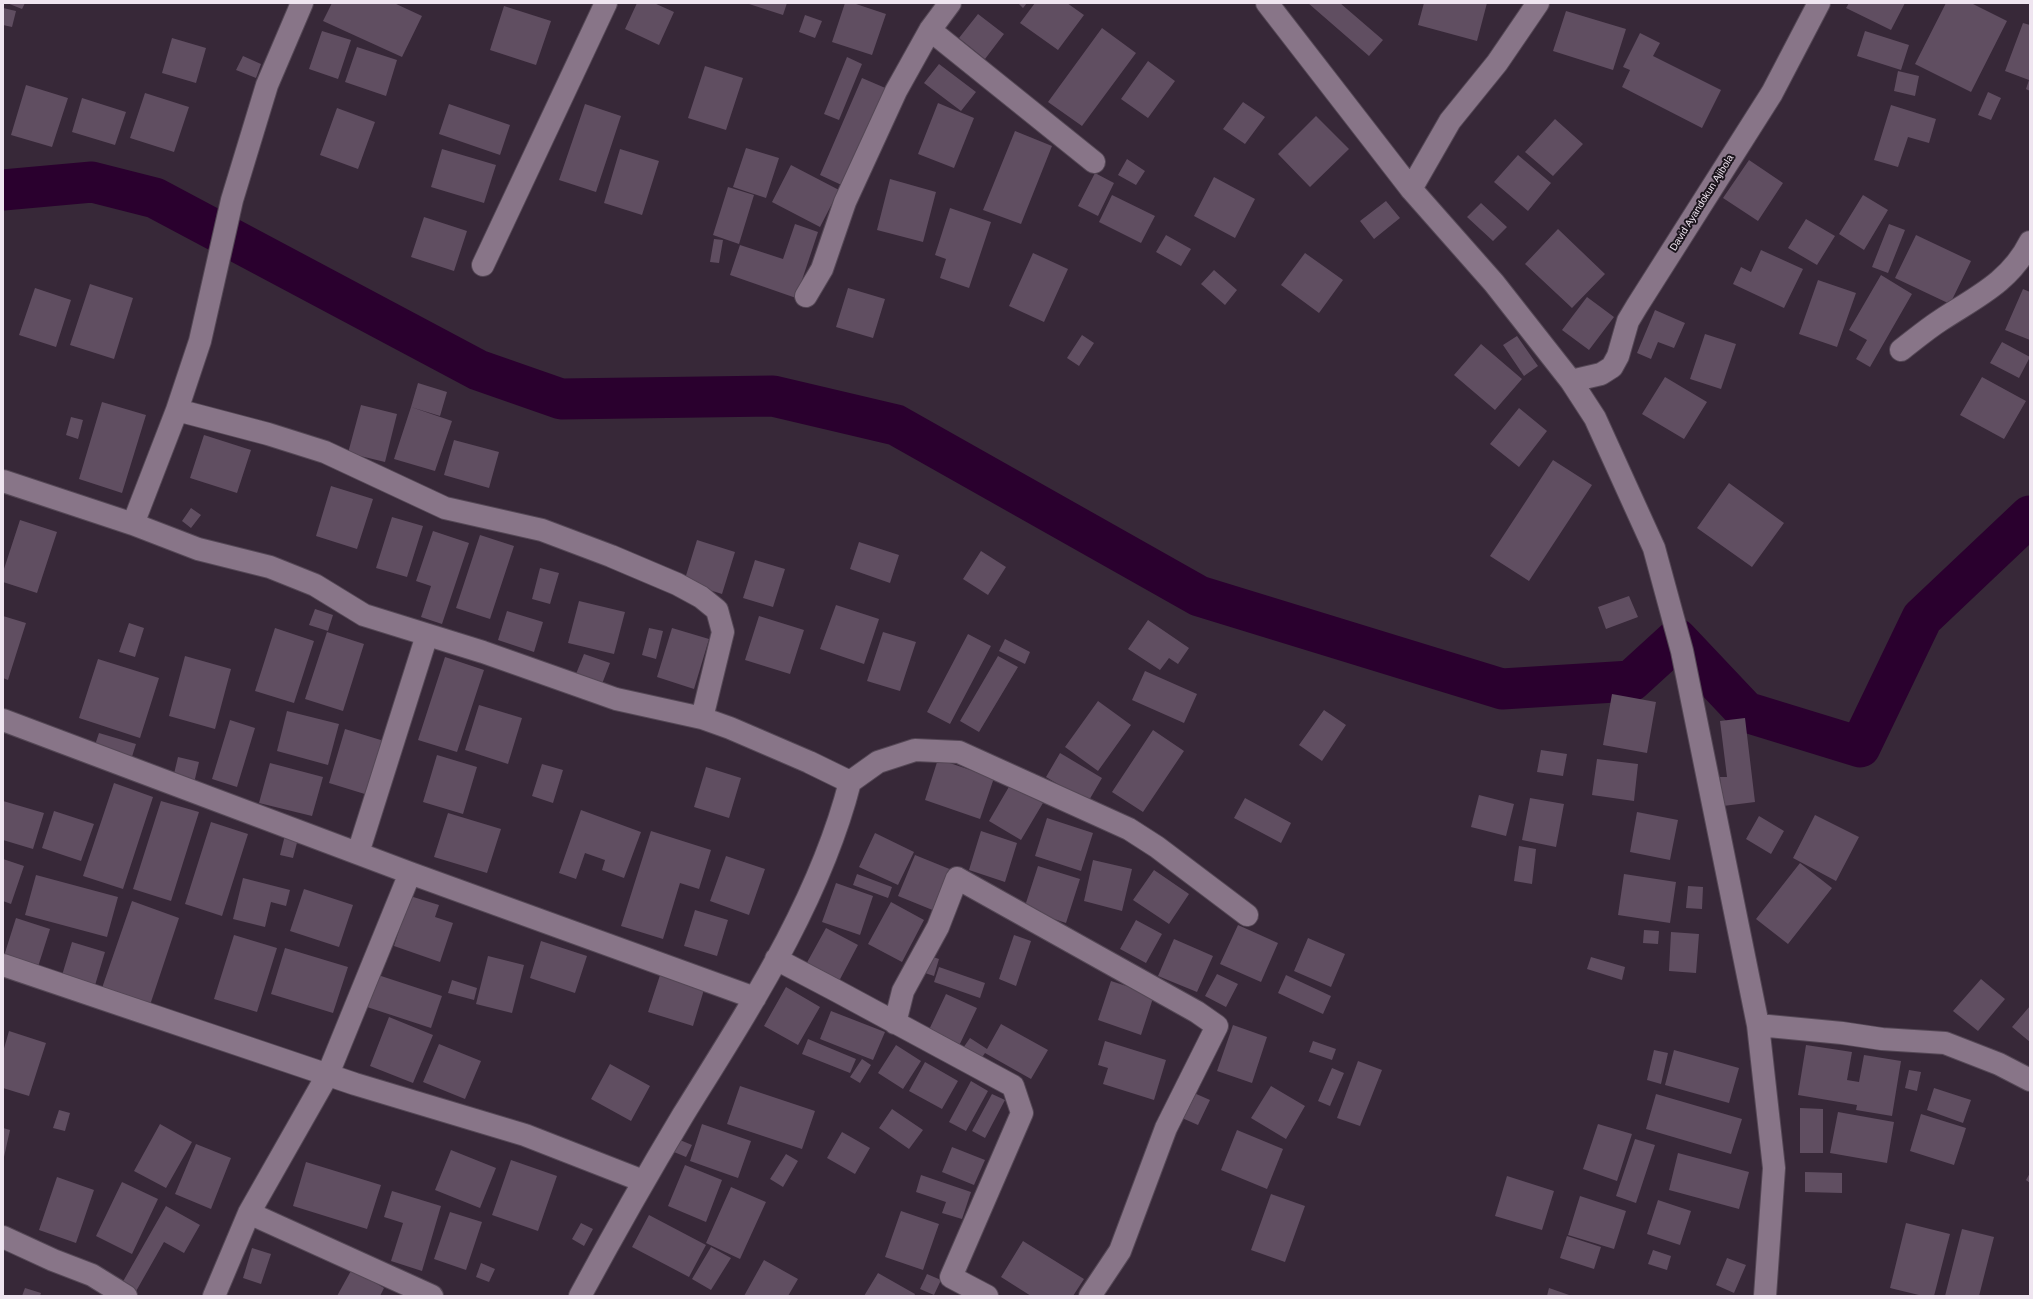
<!DOCTYPE html>
<html>
<head>
<meta charset="utf-8">
<style>
	body { margin:0 }
	#map { position:relative; width:2033px; height:1299px; overflow:hidden; background:#372838; font-family:Helvetica,sans-serif }
	canvas { display:block }
	.frame { position:absolute; inset:0; border:4px solid #efe5f0; pointer-events:none }
</style>
</head>
<body>
<div id="map">
<canvas width="2033" height="1299"></canvas>
<div class="frame"></div>
</div>
<script>
const c = document.querySelector('canvas').getContext('2d');
c.lineJoin = 'round';
function strokePath(path, color, width, dash) {
  c.strokeStyle = color;
  c.lineWidth = width;
  c.lineCap = dash ? 'butt' : 'round';
  c.setLineDash(dash || []);
  c.stroke(path);
}
function fill(path, color) {
  c.fillStyle = color;
  c.fill(path, 'evenodd');
}
function write(font, color, halo, rows, align = 'center') {
  c.font = font + ' Helvetica,sans-serif';
  c.lineWidth = 4;
  c.setLineDash([]);
  c.textBaseline = 'middle';
  c.strokeStyle = halo;
  c.fillStyle = color;
  for (const [text, x, y, turn = 0] of rows) {
    c.save();
    c.translate(x, y);
    c.rotate((+turn || 0) * Math.PI / 180);
    c.textAlign = isNaN(turn) ? turn : align;
    if (halo) c.strokeText(text, 0, 0);
    c.fillText(text, 0, 0);
    c.restore();
  }
}
strokePath(new Path2D(`
	M3 190 92 182 155 198 478 370 561 399 773 396 896 425 1199 596 1502 689 1631 681 1677 639 1746 712 1860 747 1922 618 2030 516`), '#2a002e', 41);
fill(new Path2D(`
	M7 3H25L22 9Z
	M332 3H394L422 16 402 57 323 21Z
	M637 3H654L674 12 659 45 625 29Z
	M746 3H787L783 15Z
	M845 3H853L886 14 872 55 832 42Z
	M1018 3H1027L1023 8Z
	M1035 3H1067L1084 15 1058 50 1020 23Z
	M1308 3H1340L1383 40 1369 56Z
	M1424 3H1487L1477 41 1418 25Z
	M1849 3H1905L1891 30 1846 8Z
	M1946 3H1971L2007 21 1971 92 1915 64Z
	M504 6 551 21 536 65 490 50Z
	M3 8 16 11 12 27 3 25Z
	M1566 11 1626 29 1613 70 1553 51Z
	M978 14 1004 34 985 59 959 38Z
	M805 15 822 21 815 38 799 32Z
	M2023 23 2030 25V91L2026 89 2029 80 2005 71Z
	M1102 28 1136 53 1082 126 1048 102Z
	M322 31 351 40 338 79 309 69Z
	M1865 31 1909 45 1901 70 1857 56Z
	M1640 33 1660 43 1653 56 1721 90 1702 128 1622 87 1630 70 1623 67Z
	M172 38 206 48 196 83 162 73Z
	M357 47 397 60 386 96 345 82Z
	M243 56 261 64 256 78 236 70Z
	M847 57 862 64 839 120 824 114Z
	M1148 61 1175 81 1148 118 1121 99Z
	M939 64 976 92 961 111 924 83Z
	M705 66 743 78 726 130 688 118Z
	M1898 71 1919 76 1915 96 1894 91Z
	M862 78 890 90 848 188 820 175Z
	M26 85 68 98 52 147 11 135Z
	M1988 92 2001 98 1991 120 1978 115Z
	M145 93 189 107 174 152 130 138Z
	M82 98 126 112 115 145 72 132Z
	M1243 102 1265 117 1245 144 1223 129Z
	M938 103 974 118 954 168 918 154Z
	M449 104 510 125 500 155 439 134Z
	M585 104 621 116 596 192 559 180Z
	M1891 105 1936 119 1929 143 1908 137 1898 167 1874 160Z
	M337 108 375 122 358 169 320 155Z
	M1316 116 1349 149 1310 187 1278 154Z
	M1555 119 1583 144 1553 176 1525 152Z
	M1015 131 1052 146 1021 224 983 210Z
	M746 148 779 158 766 198 733 187Z
	M442 149 496 165 484 203 431 187Z
	M620 149 659 161 642 215 604 203Z
	M1518 155 1551 183 1528 211 1494 182Z
	M1127 159 1145 171 1136 185 1118 175Z
	M1749 160 1783 183 1758 221 1723 198Z
	M791 165 839 190 820 227 772 202Z
	M1095 173 1114 183 1098 216 1078 206Z
	M1214 177 1255 199 1235 238 1194 216Z
	M890 179 936 192 923 242 877 230Z
	M728 187 754 195 739 244 713 235Z
	M1112 195 1155 216 1141 243 1099 222Z
	M1863 195 1888 210 1864 250 1839 234Z
	M1386 201 1400 218 1374 239 1360 221Z
	M1481 203 1507 227 1493 241 1467 217Z
	M950 208 991 222 969 288 940 278 946 259 935 255Z
	M424 217 467 231 454 271 411 257Z
	M1806 219 1835 236 1817 265 1788 248Z
	M795 224 818 232 796 298 730 275 740 245 783 259Z
	M1889 224 1905 230 1888 273 1872 267Z
	M1558 229 1605 274 1572 308 1525 264Z
	M1166 235 1191 249 1181 266 1156 252Z
	M1916 235 1971 261 1950 304 1895 278Z
	M714 239 723 240 719 263 710 262Z
	M1761 250 1803 269 1784 308 1733 284 1741 267 1751 272Z
	M1033 253 1068 269 1044 322 1009 306Z
	M1305 253 1343 280 1319 313 1281 285Z
	M1214 270 1237 290 1225 305 1201 284Z
	M1881 275 1912 294 1870 367 1856 359 1867 340 1849 330Z
	M1818 280 1856 293 1837 347 1799 334Z
	M90 284 133 298 114 359 70 345Z
	M35 288 71 300 56 347 19 335Z
	M848 288 885 299 873 338 836 327Z
	M2023 289 2030 292V340L2005 330Z
	M1587 297 1614 317 1589 350 1562 330Z
	M1655 310 1685 323 1674 348 1658 342 1651 359 1637 353Z
	M1705 334 1736 344 1721 389 1690 379Z
	M1082 335 1094 343 1079 366 1067 358Z
	M1517 336 1538 366 1524 376 1503 345Z
	M2002 342 2030 357 2019 378 1990 363Z
	M1481 344 1522 379 1495 410 1454 375Z
	M1665 377 1707 402 1684 439 1642 414Z
	M1982 377 2026 401 2004 439 1960 415Z
	M418 383 447 392 440 416 411 407Z
	M102 402 146 415 122 493 79 479Z
	M361 405 397 414 385 462 348 453Z
	M411 407 452 421 435 471 394 459Z
	M1519 408 1547 431 1519 467 1490 444Z
	M71 417 83 420 78 439 66 435Z
	M204 435 251 450 237 493 190 478Z
	M454 440 499 452 489 488 444 475Z
	M1553 460 1592 485 1529 581 1490 556Z
	M1729 483 1784 523 1752 567 1697 528Z
	M331 486 373 499 357 549 316 536Z
	M191 508 201 515 191 528 182 521Z
	M392 517 423 526 407 577 376 568Z
	M20 520 57 532 37 593 3 582V572Z
	M433 531 469 543 442 624 421 617 431 586 416 581Z
	M480 535 514 546 490 619 456 608Z
	M697 540 735 552 722 594 684 582Z
	M859 542 899 555 890 583 850 569Z
	M981 551 1006 567 988 595 963 579Z
	M755 560 785 569 773 607 743 598Z
	M540 568 559 573 550 604 532 599Z
	M1629 596 1638 617 1606 629 1598 607Z
	M579 601 625 612 614 654 568 643Z
	M836 605 879 619 864 664 820 649Z
	M315 609 333 615 328 631 309 625Z
	M507 611 543 622 534 652 498 640Z
	M3 616 26 623 8 680 3 678Z
	M759 616 804 630 790 674 745 660Z
	M1148 620 1189 648 1178 664 1169 658 1160 670 1128 649Z
	M129 623 144 628 135 657 119 652Z
	M275 628 314 641 294 703 255 691Z
	M649 628 663 631 656 659 642 655Z
	M672 628 709 639 694 689 657 677Z
	M327 632 364 644 343 711 305 699Z
	M883 632 916 642 900 691 867 681Z
	M968 634 991 646 950 724 927 712Z
	M1005 639 1030 652 1025 664 999 651Z
	M584 654 610 663 602 684 576 674Z
	M185 656 231 669 215 729 169 716Z
	M998 656 1018 667 979 732 960 721Z
	M445 657 484 670 457 752 418 740Z
	M98 659 159 678 140 738 79 718Z
	M1145 671 1197 694 1184 723 1132 700Z
	M1612 694 1656 702 1647 753 1603 745Z
	M1098 701 1131 725 1098 771 1065 747Z
	M479 705 522 718 508 764 465 750Z
	M1324 710 1346 725 1322 761 1299 745Z
	M287 711 339 724 328 765 277 751Z
	M1745 718 1755 802 1723 806 1720 777H1727L1720 721Z
	M230 720 255 728 237 787 212 779Z
	M345 729 384 741 368 795 329 783Z
	M1153 730 1184 751 1143 812 1112 792Z
	M99 733 136 744 130 763 93 751Z
	M1541 750 1567 754 1563 776 1537 772Z
	M1060 753 1102 778 1088 802 1046 777Z
	M437 755 477 767 463 814 423 802Z
	M178 757 199 762 194 783 173 778Z
	M938 759 994 778 980 819 925 800Z
	M1597 759 1638 764 1634 801 1592 795Z
	M270 763 323 777 312 816 259 803Z
	M542 764 563 770 553 803 532 796Z
	M706 767 741 778 729 818 694 807Z
	M114 783 153 797 123 889 83 876Z
	M1010 785 1043 803 1021 840 989 821Z
	M1479 795 1514 804 1506 836 1471 827Z
	M1245 798 1291 823 1281 843 1234 818Z
	M1530 798 1564 804 1556 847 1522 840Z
	M3 801 44 813 33 849 3 840Z
	M161 801 199 812 171 901 133 889Z
	M581 810 641 832 624 878 602 870 605 860 585 853 576 879 559 873Z
	M54 811 94 824 81 861 42 848Z
	M1637 812 1678 820 1670 860 1630 852Z
	M448 813 501 829 487 873 434 857Z
	M1815 815 1859 837 1836 881 1793 858Z
	M1759 816 1784 831 1771 854 1746 839Z
	M1047 818 1093 833 1081 871 1035 856Z
	M211 822 248 834 222 916 185 904Z
	M651 831 711 850 699 889 680 883 663 939 621 926Z
	M981 831 1017 843 1005 882 969 870Z
	M875 833 914 852 898 885 859 867Z
	M285 835 298 839 293 858 280 855Z
	M1519 846 1536 849 1532 884 1514 881Z
	M915 855 952 870 935 911 898 896Z
	M726 856 765 869 749 915 710 901Z
	M3 859 24 866 11 904 3 901Z
	M1093 860 1132 869 1122 911 1084 901Z
	M1800 863 1832 888 1788 944 1756 919Z
	M1038 866 1080 879 1066 923 1024 909Z
	M1154 870 1189 894 1169 924 1133 900Z
	M857 874 892 887 888 898 853 885Z
	M1624 874 1676 882 1670 923 1618 915Z
	M36 875 118 897 107 937 25 915Z
	M243 878 290 890 286 906 271 902 265 927 233 919Z
	M836 883 873 896 860 935 822 922Z
	M1688 886 1703 887 1702 909 1686 908Z
	M304 889 353 905 339 947 290 931Z
	M410 896 439 905 435 917 453 923 440 962 394 946Z
	M132 901 179 918 150 1005 102 988Z
	M891 902 924 920 902 962 868 944Z
	M695 910 728 920 717 956 684 946Z
	M16 918 50 929 37 970 3 959Z
	M1136 920 1162 934 1146 963 1120 949Z
	M1238 925 1278 943 1261 982 1220 964Z
	M826 928 858 945 837 985 804 968Z
	M1644 930 1659 931 1658 944 1643 943Z
	M1671 932 1699 934 1696 973 1669 971Z
	M234 935 277 948 257 1012 214 999Z
	M1014 935 1031 941 1016 986 999 979Z
	M1308 938 1345 954 1331 987 1294 971Z
	M1174 939 1213 956 1197 992 1158 976Z
	M541 941 587 956 575 993 530 978Z
	M72 942 105 952 93 992 60 982Z
	M285 948 348 967 333 1013 271 994Z
	M927 955 939 959 934 976 922 972Z
	M488 956 524 965 512 1013 476 1004Z
	M1591 957 1625 967 1622 980 1587 969Z
	M939 967 985 983 980 998 934 982Z
	M662 969 706 983 693 1026 648 1012Z
	M1217 974 1238 984 1226 1007 1205 996Z
	M378 975 442 996 431 1028 367 1007Z
	M1286 975 1331 996 1323 1014 1278 993Z
	M1981 979 2005 999 1978 1031 1953 1011Z
	M452 980 477 988 474 1000 448 993Z
	M1111 981 1154 995 1141 1035 1098 1020Z
	M786 987 820 1007 798 1045 764 1026Z
	M946 994 977 1008 958 1048 927 1034Z
	M2030 1006V1042L2012 1027Z
	M831 1011 885 1032 873 1060 820 1039Z
	M389 1017 433 1035 413 1083 370 1066Z
	M1001 1024 1048 1050 1031 1079 985 1053 976 1066 959 1054 970 1038 987 1049Z
	M1233 1025 1267 1037 1252 1083 1217 1071Z
	M9 1031 46 1043 29 1096 3 1088V1052Z
	M808 1039 856 1059 850 1073 802 1054Z
	M1105 1041 1166 1060 1154 1100 1103 1084 1108 1068 1098 1065Z
	M1313 1041 1336 1049 1332 1060 1309 1052Z
	M439 1044 481 1061 465 1099 423 1082Z
	M896 1045 921 1061 903 1089 878 1073Z
	M1806 1045 1852 1052 1847 1080 1859 1082 1864 1055 1901 1061 1892 1116 1856 1110 1857 1105 1798 1095Z
	M1654 1050 1668 1053 1661 1084 1647 1080Z
	M1674 1050 1739 1068 1729 1103 1665 1085Z
	M862 1059 871 1065 860 1083 850 1077Z
	M1358 1061 1382 1070 1360 1126 1337 1118Z
	M925 1062 958 1081 942 1109 909 1091Z
	M610 1064 650 1086 631 1121 591 1099Z
	M1332 1068 1344 1073 1330 1106 1318 1101Z
	M1909 1070 1921 1072 1917 1091 1905 1088Z
	M971 1081 988 1091 966 1131 949 1122Z
	M740 1086 815 1111 802 1149 727 1124Z
	M1271 1086 1305 1106 1286 1139 1251 1118Z
	M1934 1088 1971 1100 1963 1123 1927 1110Z
	M1194 1093 1210 1100 1198 1125 1182 1118Z
	M992 1094 1005 1100 985 1138 972 1131Z
	M1656 1094 1742 1119 1731 1154 1646 1129Z
	M1800 1108 1823 1109V1153H1800Z
	M892 1109 923 1130 909 1149 879 1128Z
	M59 1110 70 1113 65 1131 53 1128Z
	M1838 1112 1894 1122 1887 1163 1830 1153Z
	M1921 1114 1966 1128 1954 1165 1910 1151Z
	M160 1124 192 1142 166 1188 134 1171Z
	M702 1124 751 1141 738 1178 690 1161Z
	M1598 1124 1632 1134 1617 1181 1583 1169Z
	M3 1128 10 1130 4 1157H3Z
	M1237 1130 1283 1149 1267 1189 1221 1170Z
	M842 1132 870 1148 855 1174 827 1158Z
	M1635 1139 1655 1145 1636 1203 1616 1196Z
	M680 1140 692 1145 686 1157 674 1152Z
	M196 1144 231 1158 211 1209 175 1194Z
	M952 1147 985 1160 974 1185 942 1172Z
	M451 1150 496 1168 480 1208 435 1190Z
	M1678 1153 1749 1172 1739 1209 1669 1190Z
	M786 1154 798 1161 783 1187 770 1179Z
	M511 1160 557 1176 538 1231 492 1215Z
	M306 1162 381 1185 367 1229 293 1206Z
	M685 1165 722 1180 706 1222 668 1206Z
	M1805 1172 1842 1173V1193L1805 1192Z
	M2030 1173V1183L2026 1180Z
	M921 1175 971 1192 962 1219 942 1213 946 1202 916 1192Z
	M1507 1176 1554 1191 1542 1230 1495 1216Z
	M57 1177 94 1190 76 1243 39 1230Z
	M122 1182 158 1199 132 1254 96 1236Z
	M731 1187 766 1202 740 1259 706 1243Z
	M392 1191 441 1206 422 1271 391 1261 403 1223 384 1217Z
	M1271 1194 1305 1206 1285 1262 1251 1250Z
	M1580 1196 1626 1211 1614 1249 1568 1235Z
	M1658 1200 1691 1211 1680 1245 1647 1234Z
	M166 1206 200 1225 184 1253 164 1242 135 1293 121 1285Z
	M901 1211 939 1224 923 1270 885 1257Z
	M450 1212 482 1222 466 1270 434 1259Z
	M649 1215 706 1245 689 1277 632 1247Z
	M581 1223 593 1229 584 1246 572 1239Z
	M1906 1223 1950 1234 1934 1296H1923L1890 1288Z
	M1962 1229 1994 1237 1979 1296H1945Z
	M1567 1236 1601 1247 1594 1269 1560 1258Z
	M1023 1241 1084 1279 1073 1296H1031L1001 1277Z
	M711 1247 731 1258 711 1290 692 1279Z
	M252 1248 271 1254 261 1284 243 1278Z
	M1653 1250 1671 1256 1667 1270 1648 1264Z
	M1727 1258 1746 1265 1734 1293 1716 1285Z
	M764 1260 798 1279 788 1296H744Z
	M481 1263 495 1269 489 1282 476 1277Z
	M352 1269 384 1288 380 1296H337Z
	M878 1273 915 1294 914 1296H864Z
	M927 1274 941 1280 934 1295 920 1289Z
	M25 1288 41 1293 40 1296H22Z
	M1549 1288 1572 1296H1547Z`), '#604e61');
const minor = new Path2D(`
	M1267 3 1411 189 1494 283 1571 381 1595 418 1654 548 1682 651 1758 1025 1774 1168 1765 1296
	M930 30 1094 162
	M1411 189 1450 121 1497 63 1538 3
	M483 265 606 3
	M806 296 822 269 845 202 896 91 930 30 950 3
	M1901 350C1914 340 1927 329 1941 320 1976 297 2010 282 2030 242
	M1571 381 1601 374 1612 367 1618 356 1628 321 1637 306 1772 93 1819 3
	M177 410 268 434 325 452 445 508 542 530 611 556 677 584 701 597 717 610 723 632 702 718
	M3 481 133 524 198 549 270 567 315 585 364 615 483 652 616 699 702 718 730 728 809 762 850 782
	M133 524 177 410 200 341 232 200 267 85 302 3
	M3 720 410 873 755 998
	M358 853 427 635
	M776 959 835 990 1013 1086 1022 1113 951 1277 987 1296
	M3 965 355 1084 525 1135 643 1181
	M895 1023 903 991 938 927 957 878 1197 1012 1217 1026 1166 1128 1120 1251 1090 1296
	M1758 1025 1842 1033 1882 1039 1945 1043 1999 1064 2030 1080
	M249 1213 432 1296
	M3 1237 53 1260 92 1275 126 1296
	M214 1296 249 1213 328 1074 410 873
	M580 1296C613 1235 647 1175 683 1115 748 1010 819 903 850 782L878 762 915 750 959 752 1129 829 1157 847 1247 915`);
strokePath(minor, '#544755', 24);
strokePath(minor, '#887588', 22);
write('10px', '#efe5f0', '#1a131b', [
	["David Ayandokun Ajibola",1702,203,-58]
]);
</script>
</body>
</html>
